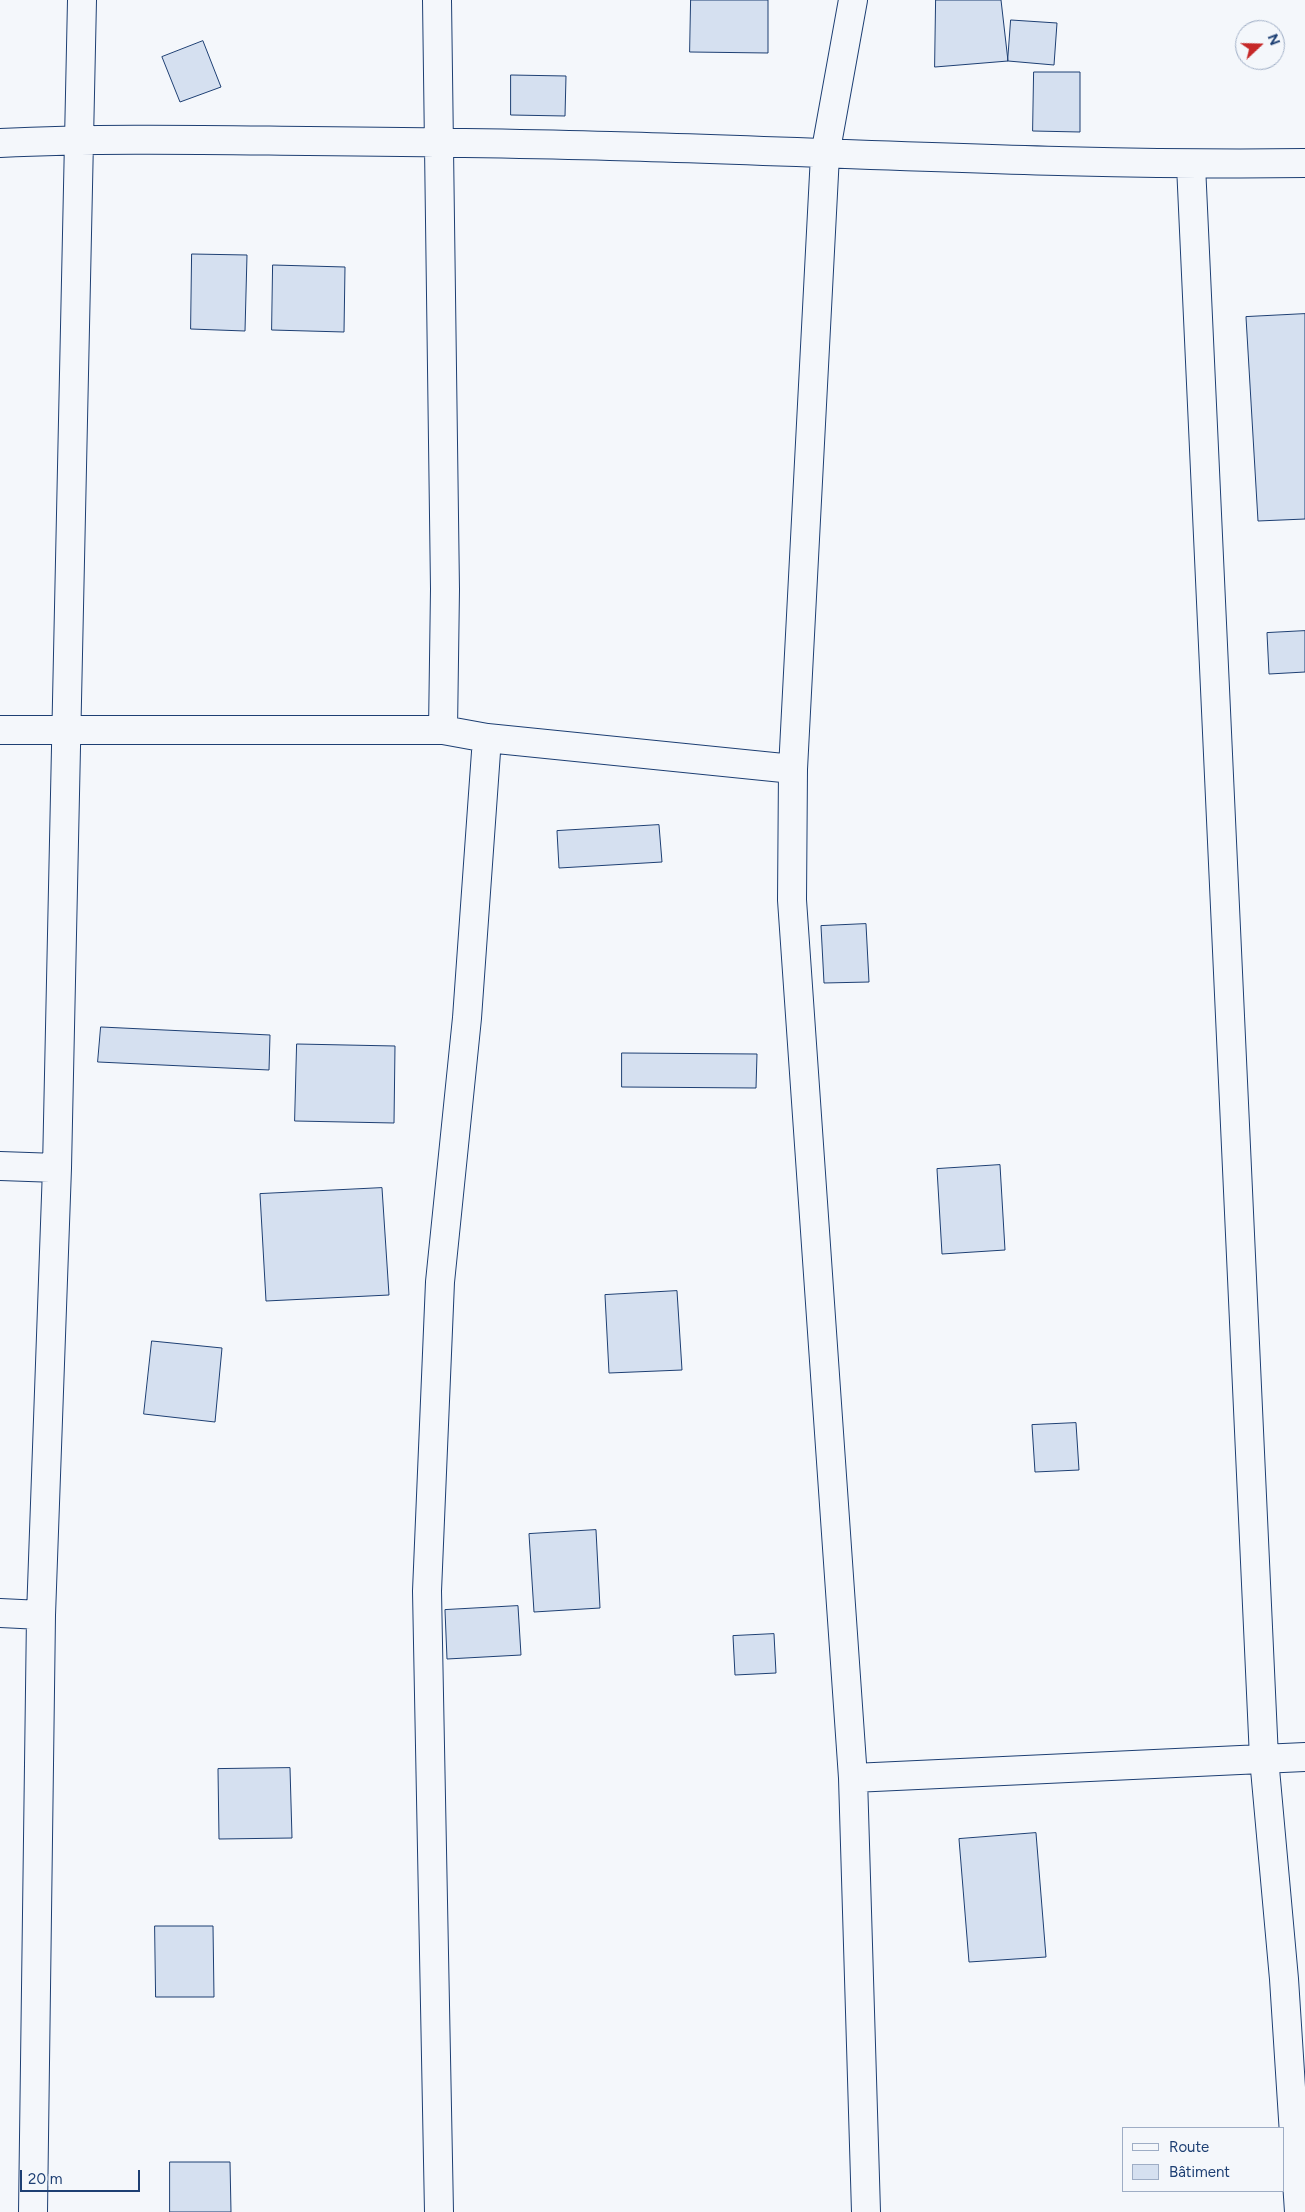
<!DOCTYPE html>
<html>
<head>
<meta charset="utf-8">
<style>
	body { margin:0 }
	#map { position:relative; width:1305px; height:2212px; overflow:hidden; background:#f4f7fb; font-family:Figtree,sans-serif }
	canvas { display:block }
	.legend { position:absolute; left:1122px; top:2127px; width:162px; height:65px; box-sizing:border-box; background:#f4f7fb; border:1px solid #9eadc5; margin:0; padding:6px 9px; list-style:none; font-size:15px; color:#1d3f73 }
	.legend li { display:flex; align-items:center; gap:10px; height:25px }
	.legend b { width:25px; border:1px solid #9eadc5 }
	.north { position:absolute; left:1235px; top:20px; width:50px; height:50px; box-sizing:border-box; background:#f4f7fb; border:1px solid #9eadc5; border-radius:50%; rotate:69deg; font-size:14px; font-weight:700; line-height:20px; text-align:center; color:#1d3f73 }
	.north::after { content:''; display:block; margin:auto; width:18px; height:22px; background:#c62828; clip-path:polygon(50% 0,100% 100%,50% 72%,0 100%) }
	.scale { position:absolute; left:20px; top:2170px; width:120px; height:22px; box-sizing:border-box; border:2px solid #1d3f73; border-top:0; padding-left:6px; font-size:15px; line-height:18px; white-space:nowrap; color:#1d3f73; -webkit-text-stroke:4px #f4f7fb; paint-order:stroke }
</style>
</head>
<body>
<div id="map">
<canvas width="1305" height="2212"></canvas>
<ul class="legend">
<li><b style="height:6px;background:#f4f7fb"></b>Route</li>
<li><b style="height:14px;background:#d5e0f0"></b>Bâtiment</li>
</ul>
<div class="north">N</div>
<div class="scale">20 m</div>
</div>
<script>
const c = document.querySelector('canvas').getContext('2d');
c.lineJoin = 'round';
function fill(path, color) {
  c.fillStyle = color;
  c.fill(path, 'evenodd');
}
function strokePath(path, color, width, dash) {
  c.strokeStyle = color;
  c.lineWidth = width;
  c.lineCap = dash ? 'butt' : 'round';
  c.setLineDash(dash || []);
  c.stroke(path);
}
const building = new Path2D(`
	M691 0H768V53L690 52Z
	M936 0H1001L1008 61 935 67Z
	M1011 20 1057 23 1054 65 1008 61Z
	M203 41 221 87 180 102 162 57Z
	M1034 72H1080V132L1033 131Z
	M511 75 566 76 565 116 511 115Z
	M192 254 247 255 245 331 191 329Z
	M273 265 345 267 344 332 272 330Z
	M1305 314V519L1258 521 1246 317Z
	M1305 631V672L1269 674 1267 633Z
	M659 825 662 862 559 868 557 831Z
	M866 924 869 982 824 983 821 926Z
	M101 1027 270 1035 269 1070 98 1062Z
	M297 1044 395 1046 394 1123 295 1121Z
	M622 1053 757 1054 756 1088 622 1087Z
	M1000 1165 1005 1250 942 1254 937 1169Z
	M382 1188 389 1295 266 1301 260 1194Z
	M677 1291 682 1370 609 1373 605 1295Z
	M152 1341 222 1348 215 1422 144 1414Z
	M1076 1423 1079 1470 1035 1472 1032 1425Z
	M596 1530 600 1608 534 1612 529 1534Z
	M518 1606 521 1655 447 1659 445 1610Z
	M774 1634 776 1673 735 1675 733 1636Z
	M290 1768 292 1838 219 1839 218 1769Z
	M1036 1833 1046 1957 969 1962 959 1839Z
	M155 1926H213L214 1997H156Z
	M170 2162H230L231 2212H170Z`);
fill(building, '#d5e0f0');
strokePath(building, '#1d3f73', 1);
const minor = new Path2D(`
	M437 0 445 589 443 730
	M853 0 825 155 793 769 792 900 853 1778 866 2212
	M0 143C103 138 205 140 308 141 409 142 509 143 610 146 842 152 1073 166 1305 163
	M1191 165 1264 1758 1284 1979 1299 2212
	M0 730H443L487 738 793 769
	M0 1166 57 1168
	M0 1613 41 1615
	M853 1778 1305 1757
	M33 2212 41 1615 57 1168 82 0
	M439 2212 427 1591 440 1282 467 1018 487 738`);
strokePath(minor, '#1d3f73', 30);
strokePath(minor, '#f4f7fb', 28);
</script>
</body>
</html>
